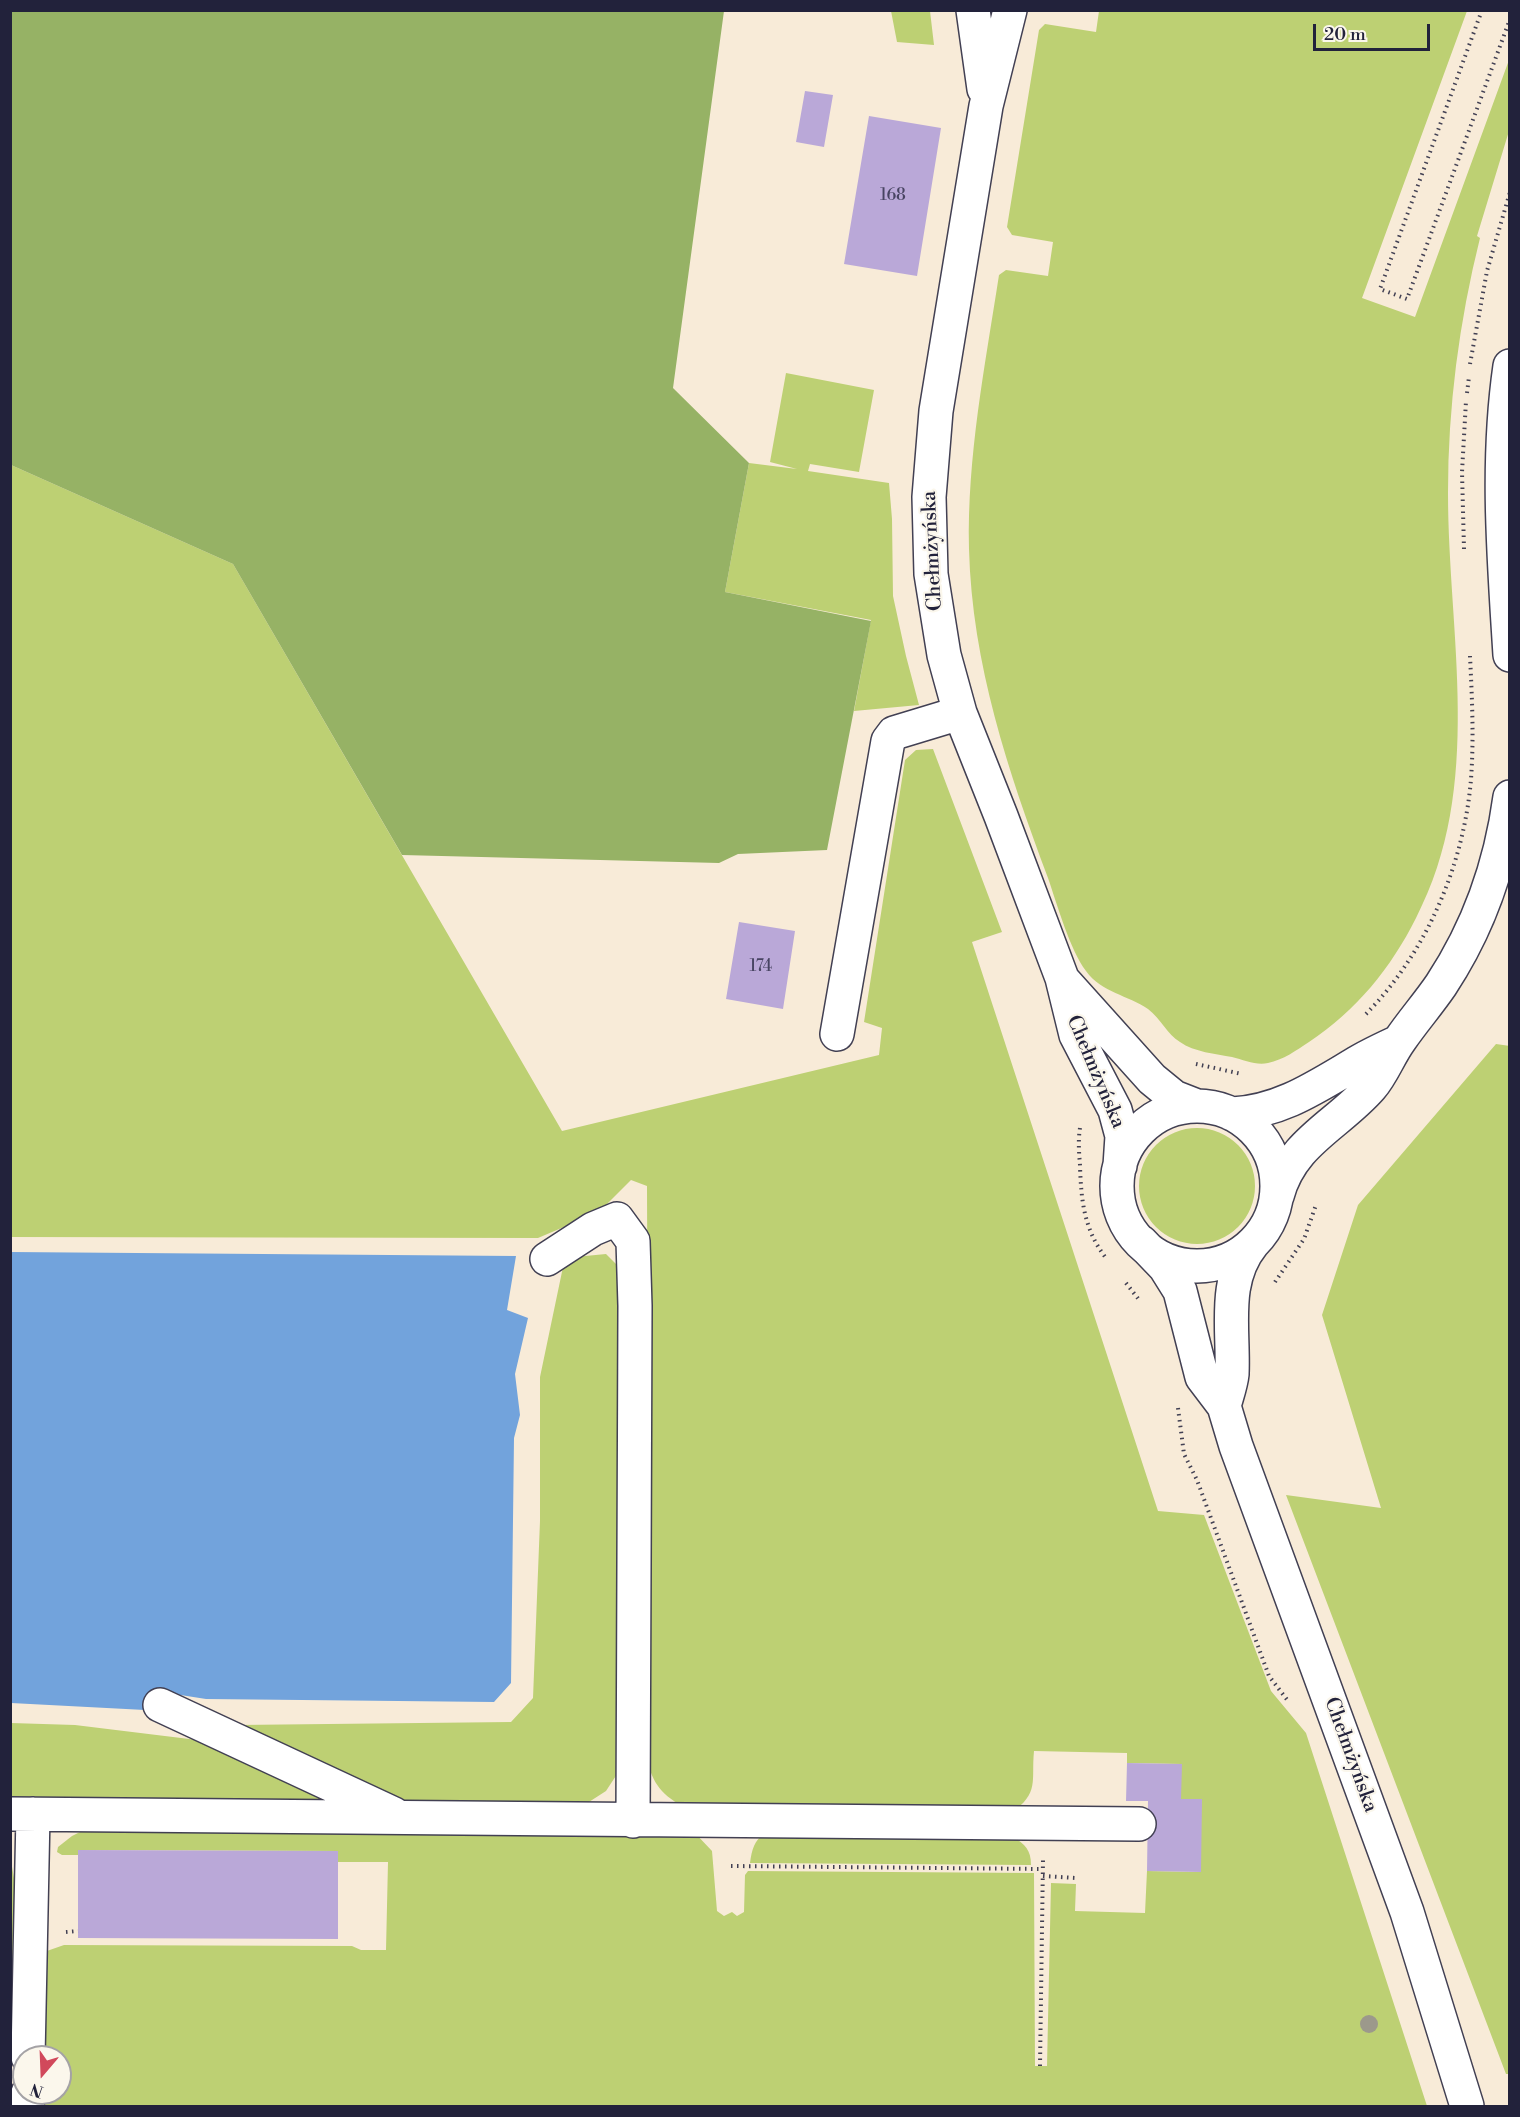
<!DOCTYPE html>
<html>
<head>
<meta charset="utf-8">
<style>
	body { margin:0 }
	#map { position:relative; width:1520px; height:2117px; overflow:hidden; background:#f8ebd8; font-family:"Libre Bodoni",serif }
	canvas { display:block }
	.frame { position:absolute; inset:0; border:12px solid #22223b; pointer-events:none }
	.north { position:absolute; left:12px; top:2045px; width:60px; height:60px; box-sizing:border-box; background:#fbf7ec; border:2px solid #a4a2a5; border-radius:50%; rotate:199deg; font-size:16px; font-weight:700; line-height:24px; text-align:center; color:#22223b }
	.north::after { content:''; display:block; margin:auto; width:21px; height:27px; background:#d1495b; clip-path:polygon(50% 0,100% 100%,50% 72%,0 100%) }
	.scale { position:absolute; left:1313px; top:24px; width:117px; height:27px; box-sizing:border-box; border:3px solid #22223b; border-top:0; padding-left:8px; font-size:18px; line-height:21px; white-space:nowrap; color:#22223b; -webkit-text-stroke:4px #fbf7ec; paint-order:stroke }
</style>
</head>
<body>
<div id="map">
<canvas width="1520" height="2117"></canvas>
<div class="frame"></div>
<div class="north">N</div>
<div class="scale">20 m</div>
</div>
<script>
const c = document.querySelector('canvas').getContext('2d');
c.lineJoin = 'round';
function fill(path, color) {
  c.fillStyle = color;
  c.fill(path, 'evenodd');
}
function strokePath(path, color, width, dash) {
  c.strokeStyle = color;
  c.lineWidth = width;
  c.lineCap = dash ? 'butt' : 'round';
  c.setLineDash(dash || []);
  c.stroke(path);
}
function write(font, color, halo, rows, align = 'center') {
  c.font = font + ' "Libre Bodoni",serif';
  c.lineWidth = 4.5;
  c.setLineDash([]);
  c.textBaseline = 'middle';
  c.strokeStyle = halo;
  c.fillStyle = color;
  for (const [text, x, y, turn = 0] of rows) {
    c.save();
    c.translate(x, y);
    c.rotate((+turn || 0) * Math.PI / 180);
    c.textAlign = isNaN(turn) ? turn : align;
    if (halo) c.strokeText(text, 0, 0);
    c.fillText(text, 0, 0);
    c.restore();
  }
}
fill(new Path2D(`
	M891 11H930L934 45 897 42Z
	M1099 11H1467L1362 298 1415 317 1509 60V131L1477 236 1480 238C1459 322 1448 407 1448 493 1448 635 1485 786 1416 918 1391 968 1356 1011 1309 1042 1297 1050 1283 1060 1268 1063 1257 1066 1244 1060 1232 1057 1216 1054 1194 1052 1180 1042 1167 1034 1161 1019 1148 1009 1128 995 1102 993 1086 971 1070 950 1057 904 1048 878 1008 771 972 664 969 549 967 456 985 366 999 275L1006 270 1048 276 1053 242 1012 235 1007 227 1039 30 1045 24 1096 32Z
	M786 373 874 390 859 472 810 464 808 471 889 483 892 519 893 596 906 656 919 705 854 711 871 620 725 592 749 463 797 469 770 462Z
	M11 465 233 564 562 1131 879 1055 882 1028 864 1022 905 760 916 750 933 749 1002 932 972 942 1158 1511 1204 1515 1271 1691 1306 1733 1427 2106H34V2093H60V2057H35L44 1952 64 1945 352 1946 361 1950H386L388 1862H338V1851L78 1850V1855H62L57 1852 58 1847 72 1836 94 1825 694 1832 712 1851 717 1911 724 1916 732 1912 737 1916 744 1912 745 1875 748 1871 1034 1873 1035 2066H1047L1051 1883 1076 1884 1075 1911 1145 1913 1147 1871 1200 1872 1201 1799H1181V1764L1127 1763V1753L1034 1751C1031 1781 1040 1793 1011 1813L679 1804C655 1790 652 1777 644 1752L648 1501 647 1186 631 1180 599 1212 538 1238 11 1237Z
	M1496 1044 1510 1046 1509 2074H1506L1286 1495 1381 1508 1322 1315 1358 1205Z
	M1139 1186a58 58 0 1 1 116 0a58 58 0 1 1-116 0Z
	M606 1254 623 1271V1765L606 1791 578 1809 403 1804 237 1725 511 1722 533 1698 540 1521V1377L563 1267 575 1257Z
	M11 1723 75 1725 222 1743 362 1805 11 1803Z
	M765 1833 1013 1837C1025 1844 1031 1850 1031 1865L750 1863C752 1849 754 1841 765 1833Z
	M11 1861C20 1904 18 1948 11 1991Z`), '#bdd073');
fill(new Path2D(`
	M11 10 724 11 673 388 749 463 725 592 871 621 827 850 738 854 719 863 402 855 233 564 11 465Z`), '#96b265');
fill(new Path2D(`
	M10 1252 516 1256 507 1310 528 1318 515 1374 520 1415 514 1438 511 1683 494 1702 206 1699 155 1691 145 1710 11 1703Z`), '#72a3dc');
fill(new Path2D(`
	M805 91 833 95 824 147 796 142Z
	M869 116 941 128 917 276 844 264Z
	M739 922 795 931 783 1009 726 999Z
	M1127 1763 1182 1764 1181 1799H1202L1201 1872 1147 1871 1148 1801H1126Z
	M78 1850 338 1851V1939L78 1938Z`), '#baa8d8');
const minor = new Path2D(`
	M973 10 984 89
	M1010 10 986 106 936 411 929 497 931 574 944 655 960 713 1001 816 1062 978 1076 1035 1115 1110 1122 1136 1120 1166
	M1510 366C1496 463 1504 559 1510 655
	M1063 980 1152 1079 1174 1097 1197 1106
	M837 1034 888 741 894 733 960 713
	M1117 1186a80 80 0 1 1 160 0a80 80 0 1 1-160 0Z
	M1232 1114C1281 1112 1319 1085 1360 1061 1372 1054 1385 1048 1398 1042
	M1277 1196C1291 1142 1338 1125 1371 1087 1383 1073 1389 1055 1400 1040 1413 1021 1428 1004 1441 985 1478 929 1501 864 1510 797
	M1141 1242 1165 1267 1180 1291 1202 1377 1224 1406 1236 1446 1407 1912 1467 2106
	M547 1259 593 1229 617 1219 633 1241 635 1306 633 1821
	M1224 1406C1227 1395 1231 1384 1232 1374 1234 1328 1222 1281 1253 1243
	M160 1705 394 1814
	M10 1814 1139 1824
	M28 2057 33 1814
	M27 2106 28 2093`);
strokePath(minor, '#424053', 36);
strokePath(new Path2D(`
	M1482 10 1380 289 1407 299 1510 19
	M1470 364 1487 271 1510 192
	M1467 393 1469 377
	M1464 549 1462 472 1466 401
	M1366 1014C1426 953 1464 865 1471 779 1474 738 1472 697 1470 656
	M1196 1064 1242 1074
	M1080 1128C1078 1140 1079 1153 1080 1165 1081 1200 1084 1230 1106 1258
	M1275 1282 1304 1239 1316 1205
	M1126 1283 1140 1301
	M1178 1408 1184 1454 1197 1480 1269 1676 1288 1701
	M731 1866 1043 1869
	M1043 1876 1076 1878
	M66 1932 78 1931
	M1040 2066 1043 1860`), '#424053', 4, [1.5, 4.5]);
strokePath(minor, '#fff', 33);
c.fillStyle = '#9c998b';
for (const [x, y] of [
	[1369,2024]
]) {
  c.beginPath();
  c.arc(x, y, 9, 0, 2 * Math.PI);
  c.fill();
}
write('16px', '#484462', null, [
	["168",893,196],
	["174",761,967]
]);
write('20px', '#22223b', '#fbf7ec', [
	["Chełmżyńska",933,551,-93],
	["Chełmżyńska",1095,1072,67],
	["Chełmżyńska",1350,1755,70]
]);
</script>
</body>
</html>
